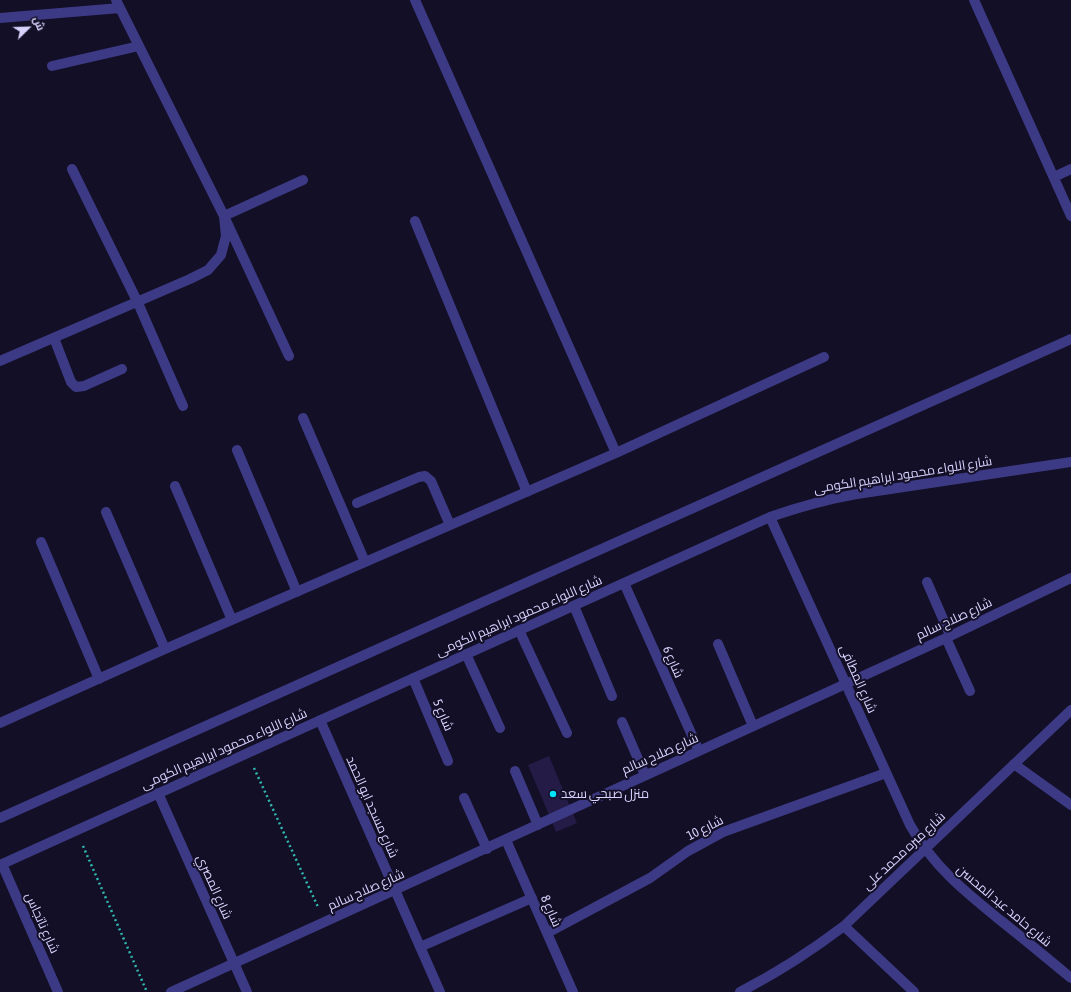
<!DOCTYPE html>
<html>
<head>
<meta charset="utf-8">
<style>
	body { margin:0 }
	#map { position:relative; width:1071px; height:992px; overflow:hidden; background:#130f26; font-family:"Asap Condensed",Cairo,sans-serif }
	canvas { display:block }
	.north { position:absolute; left:8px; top:8px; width:40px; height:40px; -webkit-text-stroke:3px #130f26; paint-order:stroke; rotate:67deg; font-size:11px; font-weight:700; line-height:16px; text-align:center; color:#d9d4ff }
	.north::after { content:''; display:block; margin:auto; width:14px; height:18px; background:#d9d4ff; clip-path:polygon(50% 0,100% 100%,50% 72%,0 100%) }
</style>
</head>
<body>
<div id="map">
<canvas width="1071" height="992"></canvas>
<div class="north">ش</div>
</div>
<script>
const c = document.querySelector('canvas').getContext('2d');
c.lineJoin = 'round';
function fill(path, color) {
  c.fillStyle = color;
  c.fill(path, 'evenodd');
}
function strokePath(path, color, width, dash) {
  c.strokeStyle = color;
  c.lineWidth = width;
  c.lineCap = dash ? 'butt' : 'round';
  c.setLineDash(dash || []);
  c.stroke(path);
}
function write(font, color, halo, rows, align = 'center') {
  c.font = font + ' "Asap Condensed",Cairo,sans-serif';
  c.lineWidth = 4;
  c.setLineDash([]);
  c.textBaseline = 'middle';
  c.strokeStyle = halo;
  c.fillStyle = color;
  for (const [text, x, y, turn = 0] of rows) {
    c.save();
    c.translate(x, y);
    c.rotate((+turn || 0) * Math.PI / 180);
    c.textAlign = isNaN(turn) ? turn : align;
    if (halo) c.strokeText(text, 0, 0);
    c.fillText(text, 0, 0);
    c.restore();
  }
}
fill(new Path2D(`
	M549 756 577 823 556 832 528 765Z`), '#241b47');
strokePath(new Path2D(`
	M254 768 318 907
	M83 846 147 992`), '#2fb8b0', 2.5, [2, 3]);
strokePath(new Path2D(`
	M415 0 616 453
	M0 18 120 8
	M52 66 139 46
	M72 169 138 303 183 406
	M415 221 527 492
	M54 338 71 382 76 387 84 386 122 369
	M289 356 224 216 303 180
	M0 361 190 279 208 270 221 255 226 236 224 216 116 0
	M303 418 365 562
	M237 450 297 592
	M175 486 232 620
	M357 503 419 477 425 476 431 481 450 525
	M106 512 165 649
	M41 542 99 679
	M0 723 165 649 616 453 824 357`), '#3d3a85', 10);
strokePath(new Path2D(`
	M974 0 1071 216
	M1054 177 1071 169
	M770 517 910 825C934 867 963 890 1000 920 1024 939 1047 958 1071 978
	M927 582 950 635
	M624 583 699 751
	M574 606 612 696
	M519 630 567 733
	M946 638 970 691
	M718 644 753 726
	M466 654 500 728
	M413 678 448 761
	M320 720 440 992
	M622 722 645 775
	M1014 764 1071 805
	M515 771 538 825
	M158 793 247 992
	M464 798 487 849
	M0 818 1071 339
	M506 840 573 992
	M2 864 58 992
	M0 865 770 517C799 507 827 499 857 494L1071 462
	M844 926 914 992
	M547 933 650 878 688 851 723 832 886 773
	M420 947 532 898
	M171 992 699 751 946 638 1071 578
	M740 992C777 973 811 951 844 926L1071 710`), '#3d3a85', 10);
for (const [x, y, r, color] of [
	[553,794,4,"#00e5ff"]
]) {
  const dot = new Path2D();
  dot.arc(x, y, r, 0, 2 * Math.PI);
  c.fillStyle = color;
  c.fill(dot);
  strokePath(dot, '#130f26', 1.5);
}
write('13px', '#d9d4ff', '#130f26', [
	["شارع اللواء محمود ابراهيم الكومى",903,475,-9],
	["شارع اللواء محمود ابراهيم الكومى",519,616,-24],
	["شارع صلاح سالم",954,619,-25],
	["شارع 6",673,662,66],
	["شارع المطافى",858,679,66],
	["شارع 5",443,715,67],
	["شارع اللواء محمود ابراهيم الكومى",224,749,-24],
	["شارع صلاح سالم",660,754,-24],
	["شارع مسجد ابو الحمد",372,807,66],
	["شارع 10",705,828,-27],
	["شارع مبره محمد على",904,851,-43],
	["شارع المصري",214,887,66],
	["شارع صلاح سالم",366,890,-24],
	["شارع حامد عبد المحسن",1004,906,40],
	["شارع 8",551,911,66],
	["شارع ناتجاس",42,923,66]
]);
write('13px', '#d9d4ff', '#130f26', [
	["منزل صبحي سعد",561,794]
], 'left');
</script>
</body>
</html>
